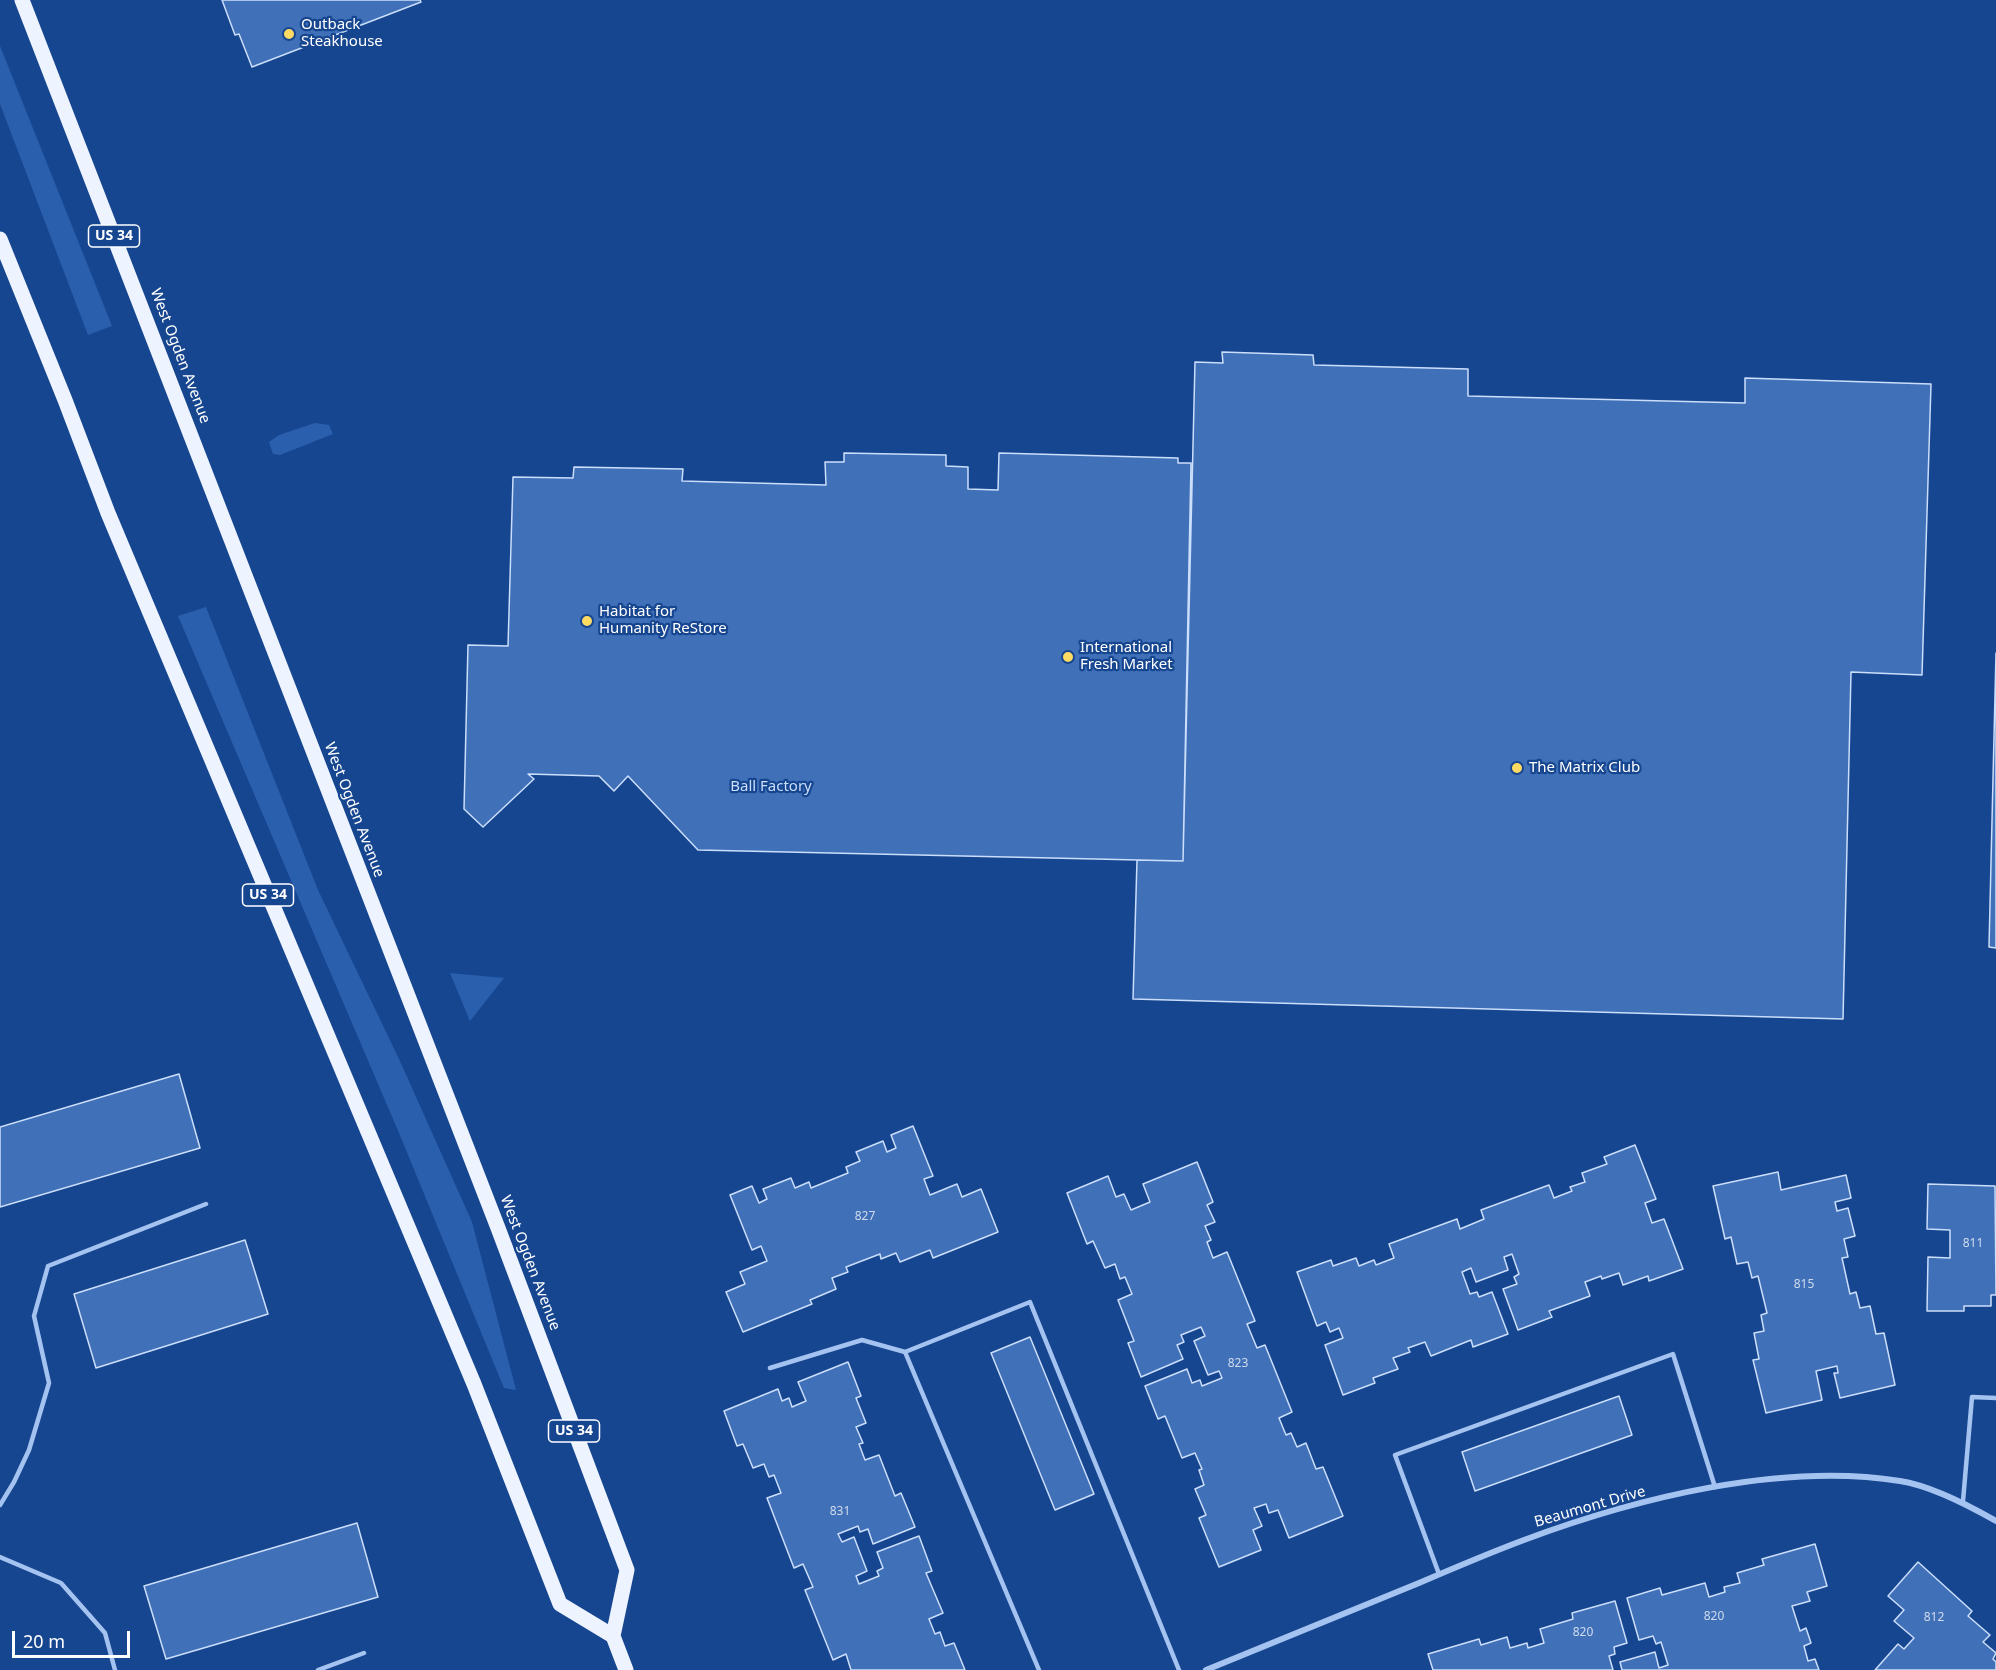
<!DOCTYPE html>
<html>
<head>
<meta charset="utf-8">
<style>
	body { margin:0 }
	#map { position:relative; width:1996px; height:1670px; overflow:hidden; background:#174690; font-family:"Noto Sans",sans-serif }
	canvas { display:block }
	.scale { position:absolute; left:12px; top:1631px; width:118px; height:27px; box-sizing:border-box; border:3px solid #fff; border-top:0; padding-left:8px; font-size:18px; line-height:21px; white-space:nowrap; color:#fff; -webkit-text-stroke:4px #174690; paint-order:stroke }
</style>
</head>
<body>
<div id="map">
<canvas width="1996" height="1670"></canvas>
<div class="scale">20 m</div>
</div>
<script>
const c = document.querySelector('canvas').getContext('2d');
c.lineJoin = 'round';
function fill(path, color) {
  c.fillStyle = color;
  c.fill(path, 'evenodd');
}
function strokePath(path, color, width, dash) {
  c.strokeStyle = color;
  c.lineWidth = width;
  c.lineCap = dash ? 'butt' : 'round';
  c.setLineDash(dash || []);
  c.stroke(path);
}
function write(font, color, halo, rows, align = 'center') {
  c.font = font + ' "Noto Sans",sans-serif';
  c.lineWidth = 4.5;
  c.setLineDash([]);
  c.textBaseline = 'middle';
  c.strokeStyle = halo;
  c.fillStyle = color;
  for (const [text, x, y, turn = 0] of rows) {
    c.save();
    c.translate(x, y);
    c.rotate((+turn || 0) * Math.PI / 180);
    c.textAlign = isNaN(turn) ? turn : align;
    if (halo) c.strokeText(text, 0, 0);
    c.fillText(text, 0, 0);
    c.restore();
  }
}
fill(new Path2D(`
	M0 46 112 326 88 335 0 104Z
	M315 423 329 425 333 434 280 455 273 454 269 442 279 435Z
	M206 607 318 890 399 1059 472 1222 516 1390 504 1388 399 1133 178 616Z
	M450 973 504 978 470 1021Z`), '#2a5fae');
const building = new Path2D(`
	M222 0H420L421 2 252 67 239 34 235 35Z
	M1222 352 1313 355 1314 365 1468 369V396L1745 403V378L1931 384 1922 675 1851 672 1843 1019 1133 999 1137 860 1183 861 1195 362 1223 363Z
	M844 453 946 455V466L968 467V489L998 490 999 453 1178 458V463H1191L1183 861 698 850 628 776 614 791 599 776 528 774 534 779 483 827 464 809 468 645 508 646 513 477 573 478 574 467 683 469 682 481 826 485 825 462H844Z
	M1996 653V948L1989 947Z
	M179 1074 200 1148 0 1207V1127Z
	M913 1126 933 1176 924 1179 930 1195 957 1184 962 1197 981 1189 998 1232 933 1258 930 1250 900 1262 896 1253 881 1259 880 1254 846 1267 848 1272 832 1278 836 1289 810 1300 812 1304 743 1332 726 1292 745 1284 740 1272 767 1261 761 1246 752 1250 730 1195 752 1186 759 1203 767 1199 763 1189 791 1178 795 1188 809 1182 811 1188 848 1173 846 1167 860 1161 856 1152 883 1141 887 1152 896 1148 891 1135Z
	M1635 1145 1656 1199 1645 1203 1652 1223 1664 1219 1683 1269 1649 1281 1648 1276 1623 1285 1619 1273 1602 1279 1601 1276 1585 1282 1590 1296 1549 1311 1552 1317 1518 1330 1503 1289 1517 1284 1514 1277 1519 1274 1512 1254 1504 1257 1508 1270 1476 1282 1471 1268 1462 1272 1470 1294 1477 1292 1479 1297 1492 1292 1508 1334 1473 1347 1471 1340 1431 1356 1425 1342 1408 1348 1410 1352 1393 1358 1398 1369 1373 1378 1375 1383 1343 1395 1325 1345 1343 1338 1339 1328 1330 1332 1326 1322 1317 1326 1297 1272 1331 1260 1333 1266 1356 1258 1359 1266 1374 1260 1376 1265 1394 1258 1389 1244 1457 1219 1460 1229 1484 1219 1481 1210 1549 1185 1554 1198 1572 1191 1570 1187 1585 1182 1582 1173 1607 1164 1604 1157Z
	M1197 1162 1213 1202 1207 1205 1215 1222 1205 1226 1211 1240 1207 1242 1213 1258 1227 1252 1255 1321 1247 1324 1257 1348 1265 1345 1292 1412 1279 1418 1286 1435 1291 1433 1297 1447 1306 1443 1316 1469 1323 1467 1343 1516 1289 1538 1278 1510 1269 1513 1266 1504 1254 1508 1262 1526 1253 1530 1261 1550 1219 1567 1199 1518 1206 1515 1195 1489 1204 1485 1199 1470 1202 1469 1195 1453 1182 1458 1165 1416 1158 1419 1145 1386 1187 1369 1192 1383 1200 1380 1202 1386 1222 1378 1219 1371 1208 1375 1194 1341 1205 1336 1201 1327 1181 1335 1184 1342 1177 1345 1183 1359 1141 1377 1128 1343 1134 1341 1118 1300 1132 1294 1125 1277 1120 1279 1115 1264 1105 1268 1093 1241 1087 1244 1067 1193 1108 1176 1116 1197 1124 1194 1131 1210 1150 1202 1143 1184Z
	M1778 1172 1781 1190 1846 1175 1851 1198 1835 1202 1837 1211 1848 1208 1855 1236 1844 1239 1848 1257 1842 1258 1850 1294 1856 1292 1860 1308 1870 1306 1876 1334 1884 1333 1895 1385 1840 1398 1834 1373H1838L1837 1366 1816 1371 1822 1400 1766 1413 1753 1360 1759 1359 1754 1333 1764 1331 1761 1315 1767 1313 1758 1276 1752 1278 1748 1262 1737 1264 1731 1237 1725 1239 1713 1186Z
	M1928 1184 1995 1186 1996 1295H1991V1306H1964V1311H1927L1928 1257 1950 1258V1230L1927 1229Z
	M245 1240 268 1314 96 1368 74 1294Z
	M1030 1337 1094 1494 1055 1510 991 1353Z
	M848 1362 861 1396 856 1398 866 1423 856 1427 863 1443 859 1444 865 1460 879 1455 895 1496 901 1493 915 1527 873 1544 868 1529 860 1532 858 1526 838 1534 842 1542 854 1537 867 1571 856 1576 859 1584 879 1576 877 1571 883 1568 877 1552 919 1536 932 1571 926 1573 943 1613 929 1619 935 1634 940 1632 945 1646 954 1643 965 1670H851L846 1654 833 1660 805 1590 813 1587 803 1564 794 1568 767 1498 781 1493 774 1475 769 1477 764 1464 753 1468 743 1444 737 1446 724 1411 778 1389 782 1401 789 1398 792 1407 806 1401 798 1382Z
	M1619 1396 1632 1435 1475 1491 1462 1452Z
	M357 1523 378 1597 166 1659 144 1586Z
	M1815 1544 1827 1586 1807 1592 1810 1601 1792 1606 1800 1631 1806 1628 1811 1643 1804 1646 1808 1661 1815 1659 1819 1670H1622L1620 1662 1655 1652 1659 1668 1668 1665 1661 1642 1656 1644 1653 1636 1639 1640 1627 1598 1660 1588 1662 1595 1705 1583 1709 1597 1725 1592 1724 1587 1740 1583 1737 1573 1764 1565 1762 1559Z
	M1918 1562 1972 1611 1968 1616 1990 1635 1983 1642 1996 1653 1993 1659 1996 1662V1670H1875L1898 1644 1904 1649 1914 1638 1894 1621 1904 1610 1888 1596Z
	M1615 1601 1627 1643 1614 1647 1615 1654 1609 1656 1613 1670H1433L1428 1654 1479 1639 1481 1645 1507 1637 1510 1648 1527 1643 1528 1648 1544 1643 1540 1629 1573 1619 1572 1613Z`);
fill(building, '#4070b8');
strokePath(building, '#cbdefb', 1.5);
strokePath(new Path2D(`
	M770 1368 862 1340 905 1352
	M1963 1501 1972 1397 1996 1398
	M0 1505 14 1482 29 1450 49 1383 34 1316 48 1266 206 1204
	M0 1557 61 1583 105 1633 115 1670
	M1439 1574 1395 1455 1673 1354 1715 1487
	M318 1670 364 1653
	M1039 1670 905 1352 1030 1302 1179 1670`), '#a5c3f0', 4.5);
strokePath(new Path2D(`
	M1206 1670C1277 1641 1348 1612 1419 1583 1454 1568 1489 1553 1524 1540 1636 1498 1781 1462 1900 1481 1932 1486 1968 1505 1996 1521`), '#a5c3f0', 6);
strokePath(new Path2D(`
	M22 0 498 1228 627 1570 613 1636 626 1670
	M0 239 65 400 108 513 474 1384 560 1604 613 1636`), '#edf3ff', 15);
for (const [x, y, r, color] of [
	[289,34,6,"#ffda63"],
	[587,621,6,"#ffda63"],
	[1068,657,6,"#ffda63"],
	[1517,768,6,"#ffda63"]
]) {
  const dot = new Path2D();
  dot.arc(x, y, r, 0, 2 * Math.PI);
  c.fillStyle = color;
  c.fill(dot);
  strokePath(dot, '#174690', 2);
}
write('12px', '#cfdbed', null, [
	["827",865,1217],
	["811",1973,1244],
	["815",1804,1285],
	["823",1238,1364],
	["831",840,1512],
	["820",1714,1617],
	["812",1934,1618],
	["820",1583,1633]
]);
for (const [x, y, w] of [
	[114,236,51],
	[268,895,51],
	[574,1431,51]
]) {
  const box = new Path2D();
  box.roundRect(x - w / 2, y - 11, w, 22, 4.5);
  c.fillStyle = '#174690';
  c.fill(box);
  strokePath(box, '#fff', 1.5);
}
write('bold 14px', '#fff', null, [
	["US 34",114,236],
	["US 34",268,895],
	["US 34",574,1431]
]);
write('15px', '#fff', '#174690', [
	["Outback",301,25],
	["Steakhouse",301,42],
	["Habitat for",599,612],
	["Humanity ReStore",599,629],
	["International",1080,648],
	["Fresh Market",1080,665],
	["The Matrix Club",1529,768]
], 'left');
write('15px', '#fff', '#174690', [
	["West Ogden Avenue",180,356,69],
	["West Ogden Avenue",354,810,69],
	["West Ogden Avenue",530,1263,69],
	["Beaumont Drive",1590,1507,-16]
]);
write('15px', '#cbdefb', '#174690', [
	["Ball Factory",771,787]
]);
</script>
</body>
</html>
